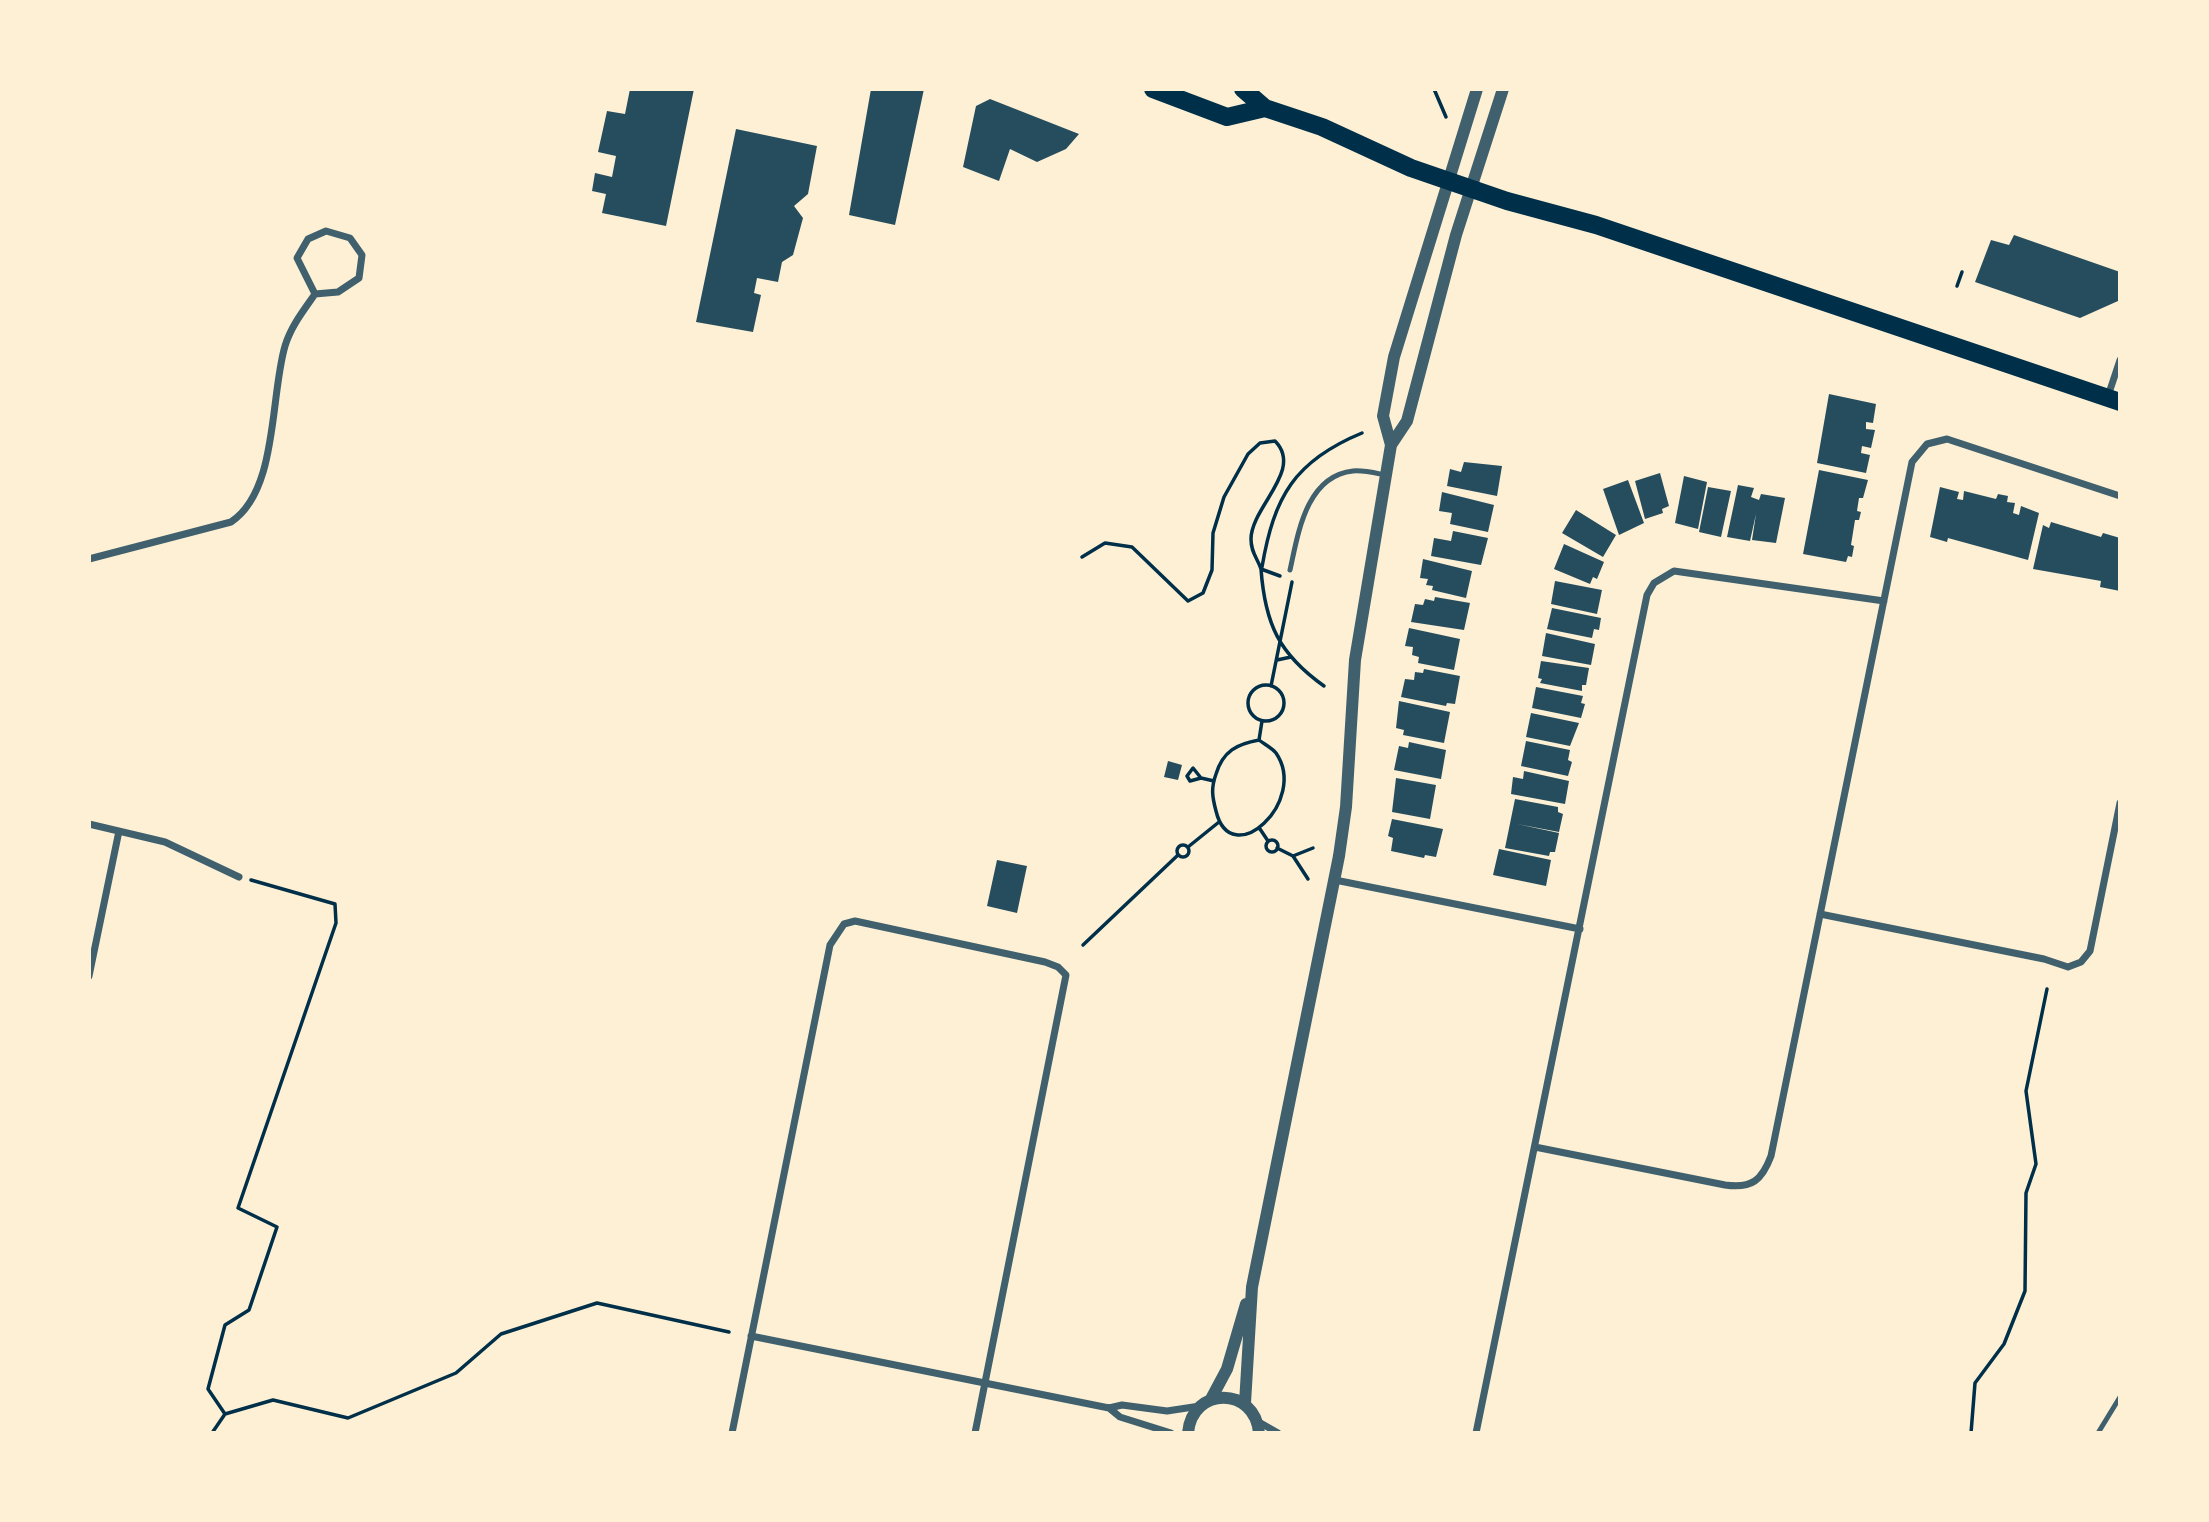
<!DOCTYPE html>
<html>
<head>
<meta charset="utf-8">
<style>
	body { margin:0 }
	#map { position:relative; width:2209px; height:1522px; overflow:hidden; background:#fdf0d5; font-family:"IBM Plex Sans",sans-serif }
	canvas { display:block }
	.frame { position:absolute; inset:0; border:91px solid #fdf0d5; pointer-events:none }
</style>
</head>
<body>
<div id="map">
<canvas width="2209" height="1522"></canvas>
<div class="frame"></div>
</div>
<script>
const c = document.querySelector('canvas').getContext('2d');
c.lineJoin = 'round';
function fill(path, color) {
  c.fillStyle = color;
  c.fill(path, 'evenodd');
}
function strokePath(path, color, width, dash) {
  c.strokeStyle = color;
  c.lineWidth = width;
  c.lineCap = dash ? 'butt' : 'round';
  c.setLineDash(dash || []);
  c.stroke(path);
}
fill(new Path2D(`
	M630 89H694L666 226 602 213 606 194 592 191 595 173 612 177 616 156 598 152 607 111 625 114Z
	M871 89H924L895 225 849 215Z
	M990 99 1079 134 1066 149 1037 162 1010 149 999 181 963 167 976 106Z
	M736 129 817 146 808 194 794 206 803 218 793 255 782 262 778 282 757 278 754 293 761 295 753 332 696 322Z
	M2014 235 2120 272 2118 301 2080 318 1975 282 1991 240 2009 245Z
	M1829 394 1876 404 1873 423 1866 422V429L1875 430 1871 448 1862 446 1861 453 1870 455 1866 473 1817 463Z
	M1464 462 1502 466 1497 496 1447 486 1450 469 1461 472Z
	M1819 470 1868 480 1863 498H1859L1857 511 1861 512 1859 520H1855L1851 545 1854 546 1852 557 1848 556 1846 562 1803 554Z
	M1660 473 1669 506 1662 509 1663 513 1645 519 1635 481Z
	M1684 476 1707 482 1698 529 1675 523Z
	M1628 480 1644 523 1619 535 1603 489Z
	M1738 485 1754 488 1751 497 1759 500 1761 494 1785 498 1776 543 1752 540 1756 514 1750 541 1727 537Z
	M1708 487 1731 491 1721 537 1699 532Z
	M1940 487 1959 492 1957 499 1963 500 1964 491 1996 499 1998 494 2008 496 2007 502 2015 503 2013 513 2019 515 2021 506 2039 513 2028 560 1948 538 1947 542 1930 537Z
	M1442 492 1494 505 1488 532 1450 524 1452 513 1439 511Z
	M1576 510 1616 535 1603 557 1562 533Z
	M2051 522 2101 537 2103 533 2120 538V591L2100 587 2101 581 2033 569 2043 525 2049 528Z
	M1453 531 1488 538 1481 565 1431 556 1434 538 1451 541Z
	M1564 544 1604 562 1597 579 1593 577 1590 584 1554 569Z
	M1423 559 1472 571 1466 598 1432 590 1433 586 1426 585 1428 579 1420 578Z
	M1555 581 1602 590 1597 614 1551 604Z
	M1435 597 1470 603 1464 630 1411 622 1415 604 1423 605 1425 599 1434 601Z
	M1552 608 1601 618 1599 630 1594 629 1592 638 1547 629Z
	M1409 628 1460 639 1454 670 1418 663 1419 657 1412 655 1413 647 1405 646Z
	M1546 633 1595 644 1591 665 1542 656Z
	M1541 661 1589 668 1586 685H1582V691L1540 683 1542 679 1538 678Z
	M1424 669 1460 676 1455 704 1447 703 1446 706 1401 697 1405 679 1414 680 1415 672 1423 673Z
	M1536 687 1583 696 1581 703 1585 704 1581 718 1532 708Z
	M1399 701 1450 712 1444 743 1403 735 1404 730 1396 728Z
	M1531 713 1579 723 1570 746 1526 737Z
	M1526 741 1570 750 1568 760 1572 762 1568 776 1521 766Z
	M1409 742 1446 750 1441 779 1394 770 1399 746 1408 748Z
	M1168 761 1182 765 1178 780 1164 777Z
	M1524 771 1569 781 1565 804 1511 794 1513 777 1523 779Z
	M1396 778 1436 785 1430 819 1392 812Z
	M1515 799 1558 807V812L1563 814 1559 832 1517 824 1559 833 1555 852H1550L1549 856 1505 848Z
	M1392 819 1443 829 1436 857 1425 855 1424 858 1391 851 1393 838 1388 836Z
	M1499 849 1551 860 1546 886 1493 875Z
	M997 860 1027 866 1017 913 987 906Z`), '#264d5e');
strokePath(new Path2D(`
	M1434 89 1446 117
	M1957 286 1962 272
	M1082 557 1105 543 1132 547 1188 601 1203 593 1212 570 1213 533 1224 497 1248 454 1260 443 1275 441C1304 470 1251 507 1251 539 1251 553 1257 557 1261 569
	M1262 567C1274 497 1294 461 1362 433
	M1280 576 1261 569C1265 624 1279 654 1324 686
	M1277 660 1291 657
	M1248 703a18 18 0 1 1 36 0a18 18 0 1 1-36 0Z
	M1271 686 1292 582
	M1259 740C1264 744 1272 748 1276 753 1309 801 1231 873 1216 811 1212 796 1211 788 1216 774 1223 751 1237 744 1259 740Z
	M1259 740 1262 721
	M1201 778 1193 768 1187 776 1190 781 1201 778 1214 781
	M1260 829 1268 841
	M1266 846a6 6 0 1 1 12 0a6 6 0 1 1-12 0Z
	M1177 851a6 6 0 1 1 12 0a6 6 0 1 1-12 0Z
	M1188 847 1219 822
	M1277 848 1293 856 1308 879
	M1293 856 1313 848
	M1083 945 1178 855
	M225 1414 208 1389 225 1325 249 1310 277 1227 238 1208 336 923 335 904 251 880
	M212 1433 225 1414 273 1400 348 1418 456 1373 501 1334 597 1303 729 1332
	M1971 1433 1975 1383 2004 1344 2025 1291 2026 1193 2036 1164 2026 1091 2047 989`), '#003049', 3.5);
strokePath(new Path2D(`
	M1290 570C1298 534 1306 476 1353 471 1363 470 1375 473 1385 475
	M2098 1433 2120 1397`), '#3f606c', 5);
strokePath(new Path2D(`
	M326 231 350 238 362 255 359 278 338 292 315 294 297 258 308 239Z
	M2108 396 2120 360
	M89 559 231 522C278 491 270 397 285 346 291 326 304 310 315 294
	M89 824 165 842 239 877
	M1335 880 1580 929
	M1820 914 2044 959 2068 967 2081 962 2090 951 2120 803
	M89 976 119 831
	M1535 1147 1725 1185C1752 1189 1762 1180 1771 1156L1912 462 1927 444 1947 439 2120 496
	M751 1336 1109 1408 1122 1405 1167 1411 1200 1406
	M1109 1408 1120 1417 1171 1433
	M1257 1421 1278 1433
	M732 1433 830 945 844 924 855 921 1045 962 1058 967 1066 975 975 1433
	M1476 1433 1647 595 1654 583 1674 571 1884 601`), '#3f606c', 7);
strokePath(new Path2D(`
	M1391 445 1407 421 1456 235 1503 89
	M1211 1399 1227 1369 1246 1304
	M1245 1403 1252 1287 1339 856 1346 807 1355 660 1391 445 1383 416 1394 357 1477 89
	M1188 1433C1192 1386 1255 1386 1259 1433`), '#3f606c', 12);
strokePath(new Path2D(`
	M1153 89 1227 117 1265 108
	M1243 89 1265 108 1322 127 1411 168 1507 201 1596 225 2120 402`), '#003049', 18);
</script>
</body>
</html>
